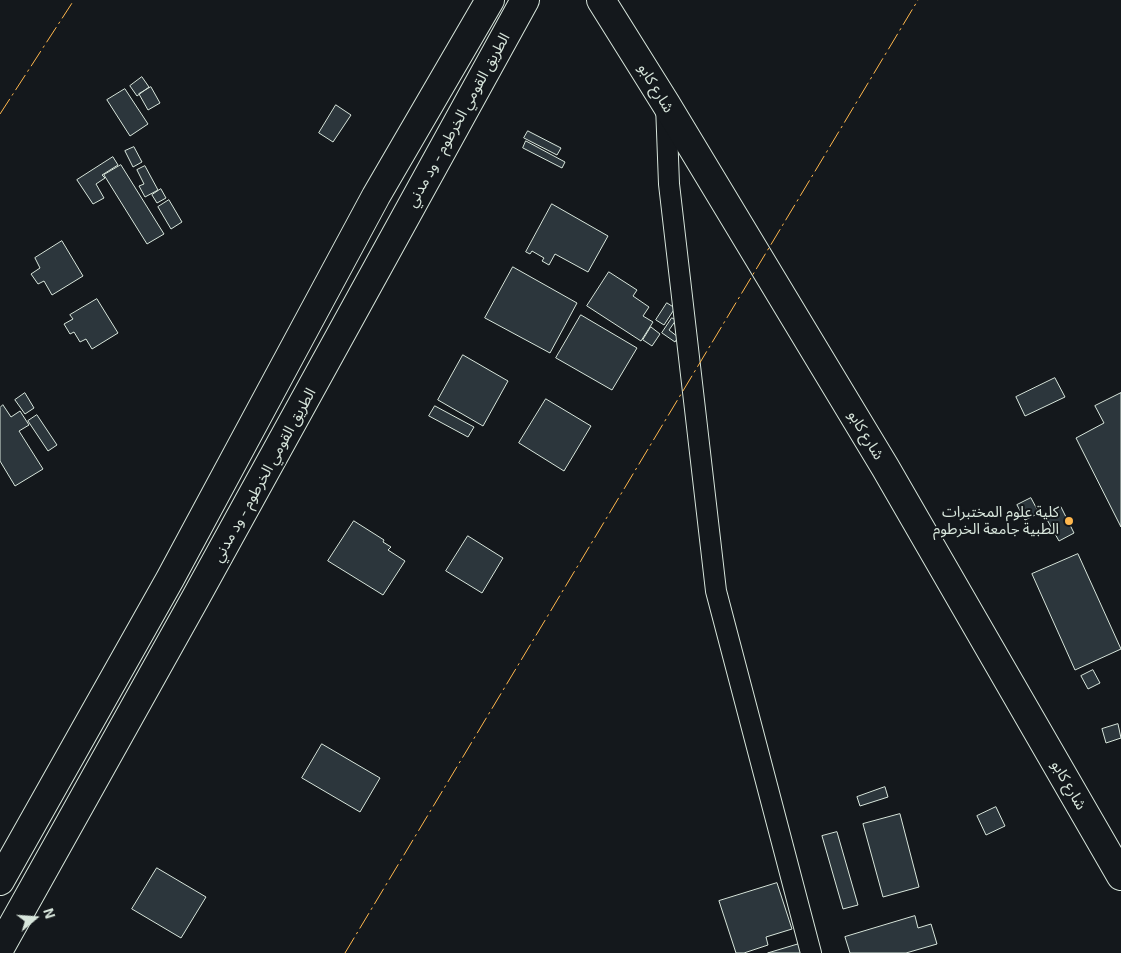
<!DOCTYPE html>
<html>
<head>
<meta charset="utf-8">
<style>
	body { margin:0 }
	#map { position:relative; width:1121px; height:953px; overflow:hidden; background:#14181c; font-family:"Exo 2",sans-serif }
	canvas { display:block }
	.north { position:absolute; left:10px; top:893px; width:50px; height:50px; -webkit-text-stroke:4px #14181c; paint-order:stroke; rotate:72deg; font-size:14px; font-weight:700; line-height:20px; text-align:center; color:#d8e6dc }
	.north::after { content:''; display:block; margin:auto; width:18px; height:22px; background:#d8e6dc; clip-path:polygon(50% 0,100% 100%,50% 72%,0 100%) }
</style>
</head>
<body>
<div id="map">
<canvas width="1121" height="953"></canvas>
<div class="north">N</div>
</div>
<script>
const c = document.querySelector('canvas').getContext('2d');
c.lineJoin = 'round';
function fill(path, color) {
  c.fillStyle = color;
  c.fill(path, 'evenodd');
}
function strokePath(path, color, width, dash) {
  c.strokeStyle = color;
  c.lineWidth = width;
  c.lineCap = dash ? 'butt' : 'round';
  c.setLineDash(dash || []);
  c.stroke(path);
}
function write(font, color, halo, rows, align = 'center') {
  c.font = font + ' "Exo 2","Noto Sans Arabic",sans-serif';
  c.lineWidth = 4;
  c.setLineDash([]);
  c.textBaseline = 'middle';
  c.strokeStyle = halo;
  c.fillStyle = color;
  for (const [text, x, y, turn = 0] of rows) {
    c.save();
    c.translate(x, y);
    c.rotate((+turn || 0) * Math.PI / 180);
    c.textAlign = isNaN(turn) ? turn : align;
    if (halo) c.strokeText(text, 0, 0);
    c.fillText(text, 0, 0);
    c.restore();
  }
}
const building = new Path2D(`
	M142 77 149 87 137 96 130 86Z
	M151 87 160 103 148 110 139 94Z
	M125 89 148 124 130 136 107 100Z
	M336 105 351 115 333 142 319 133Z
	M528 131 561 148 557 155 524 138Z
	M526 141 565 162 562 168 523 148Z
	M134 147 142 162 133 167 125 151Z
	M113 157 118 165 102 175 105 178 96 184 104 198 93 204 77 180Z
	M121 165 164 234 147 244 104 175Z
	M145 166 158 190 145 197 139 186 144 184 137 170Z
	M161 189 166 198 157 203 152 195Z
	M169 200 182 222 171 229 158 207Z
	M552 204 608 236 588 272 555 254 549 265 542 261 544 258 532 251 530 254 526 252Z
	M62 241 83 276 52 295 44 281 38 284 31 274 40 268 35 258Z
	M513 267 577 303 550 353 485 318Z
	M609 272 637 290 633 296 649 307 643 316 653 322 641 341 587 306Z
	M97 299 118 333 92 349 86 339 80 342 74 332 70 334 64 324 73 319 70 315Z
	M667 303 675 308 664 325 656 320Z
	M581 315 637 348 612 390 556 358Z
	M672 318 676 320 669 330 678 337 675 342 662 333Z
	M651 327 660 334 652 346 643 340Z
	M463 355 508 381 483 426 438 400Z
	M1055 378 1065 397 1025 416 1016 397Z
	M25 393 34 408 25 414 15 400Z
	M1121 393V527L1076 438 1104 423 1095 406Z
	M546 399 591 426 564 471 519 443Z
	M3 405 11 417 20 411 29 425 19 431 43 469 15 486 0 461V408Z
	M435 406 474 427 468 437 429 416Z
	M37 415 57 445 48 451 28 421Z
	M1031 498 1039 513 1025 520 1017 505Z
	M1061 507 1074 533 1059 541 1045 516Z
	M354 521 384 540 383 542 391 547 388 550 405 561 383 595 328 561Z
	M468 536 503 558 482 593 446 571Z
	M1078 554 1121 649 1075 670 1032 574Z
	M1093 670 1100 683 1088 689 1081 676Z
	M1118 724 1121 738 1106 743 1102 729Z
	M322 744 380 778 360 812 302 778Z
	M885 787 888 797 860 806 857 797Z
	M996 807 1005 826 986 835 977 816Z
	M900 814 919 887 883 897 863 824Z
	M837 832 858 905 843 909 822 836Z
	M157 868 206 897 181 938 132 909Z
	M777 883 792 929 766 937 768 945 744 953H736L719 901Z
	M915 916 918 928 931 924 937 944 906 953H850L845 937Z
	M799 944 801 953H768Z`);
fill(building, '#2c363c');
strokePath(building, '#d8e6dc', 1);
const street = new Path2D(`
	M666 105 669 184 716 591 811 953`);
const secondary = new Path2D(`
	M601 0 666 104 885 467 1121 876`);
const highway = new Path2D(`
	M0 881 170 579 376 196 490 0
	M0 948 195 599 525 0`);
strokePath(street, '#d8e6dc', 22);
strokePath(secondary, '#d8e6dc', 30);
strokePath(highway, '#d8e6dc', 30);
strokePath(street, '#14181c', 20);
strokePath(secondary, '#14181c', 28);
strokePath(highway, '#14181c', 28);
strokePath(new Path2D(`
	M0 114 74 0
	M345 953 918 0`), '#ffb74d', 1, [18, 4, 2.5, 4]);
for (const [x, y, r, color] of [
	[1069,521,5,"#ffb74d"]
]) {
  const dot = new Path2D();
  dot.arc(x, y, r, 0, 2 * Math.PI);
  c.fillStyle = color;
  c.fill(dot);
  strokePath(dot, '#14181c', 2);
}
write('15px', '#d8e6dc', '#14181c', [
	["شارع كابو",656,88,59],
	["الطريق القومي الخرطوم - ود مدني",458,120,-61],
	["شارع كابو",866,435,59],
	["الطريق القومي الخرطوم - ود مدني",264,475,-61],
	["شارع كابو",1069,785,60]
]);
write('15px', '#d8e6dc', '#14181c', [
	["كلية علوم المختبرات",1059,512],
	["الطبية جامعة الخرطوم",1059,529]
], 'right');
</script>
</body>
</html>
